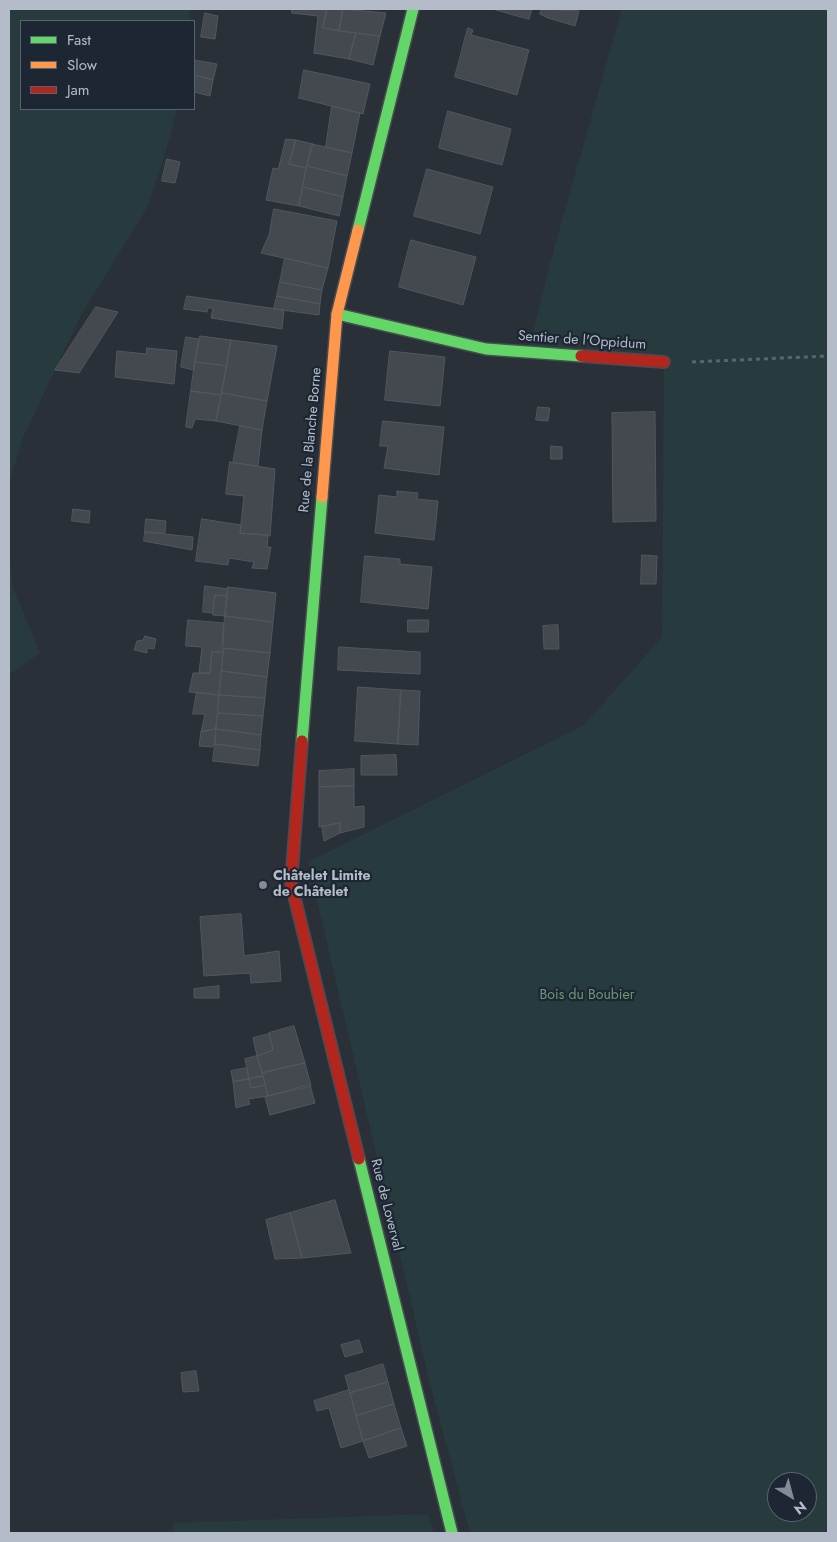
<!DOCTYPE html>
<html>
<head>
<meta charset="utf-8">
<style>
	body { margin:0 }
	#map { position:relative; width:837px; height:1542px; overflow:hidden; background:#2a3038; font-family:Jost,sans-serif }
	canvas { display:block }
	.frame { position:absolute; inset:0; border:10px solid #b4bcc9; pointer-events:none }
	.legend { position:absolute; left:20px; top:20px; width:175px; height:90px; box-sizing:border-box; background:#1d2633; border:1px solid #59626f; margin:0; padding:6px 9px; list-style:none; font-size:15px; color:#b4bcc9 }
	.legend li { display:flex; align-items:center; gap:10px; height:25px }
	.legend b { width:25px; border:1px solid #59626f }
	.north { position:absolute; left:767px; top:1472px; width:50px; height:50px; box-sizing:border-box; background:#1d2633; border:1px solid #59626f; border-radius:50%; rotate:143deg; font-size:14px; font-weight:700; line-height:20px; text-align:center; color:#b4bcc9 }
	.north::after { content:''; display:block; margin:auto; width:18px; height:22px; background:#848b96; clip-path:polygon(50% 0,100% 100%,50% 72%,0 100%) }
</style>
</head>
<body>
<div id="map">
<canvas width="837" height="1542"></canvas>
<div class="frame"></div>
<ul class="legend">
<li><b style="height:6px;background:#63d668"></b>Fast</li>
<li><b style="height:6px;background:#ff974d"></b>Slow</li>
<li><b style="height:6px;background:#b3261e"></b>Jam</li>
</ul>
<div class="north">N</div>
</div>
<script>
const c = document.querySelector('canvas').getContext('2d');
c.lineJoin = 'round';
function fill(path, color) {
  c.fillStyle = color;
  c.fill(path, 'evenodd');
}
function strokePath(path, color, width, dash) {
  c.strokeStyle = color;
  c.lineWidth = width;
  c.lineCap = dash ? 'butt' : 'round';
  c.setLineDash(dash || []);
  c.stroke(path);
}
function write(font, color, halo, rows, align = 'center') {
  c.font = font + ' Jost,sans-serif';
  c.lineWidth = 4.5;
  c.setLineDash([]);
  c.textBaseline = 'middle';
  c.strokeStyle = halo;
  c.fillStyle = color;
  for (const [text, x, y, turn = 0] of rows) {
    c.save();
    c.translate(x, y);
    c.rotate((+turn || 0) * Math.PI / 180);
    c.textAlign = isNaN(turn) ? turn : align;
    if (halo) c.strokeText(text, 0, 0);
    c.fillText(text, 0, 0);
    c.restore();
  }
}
fill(new Path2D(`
	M9 9H189L190 21H21V109H177L166 151 147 208 81 315 23 438 9 483Z
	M622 9H828V1533H470L430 1384 308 862 584 725 662 637 664 363 528 352 555 245ZM777 1482H807V1512H777Z
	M9 552 13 588 40 653 9 675Z
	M428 1514 434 1533H173V1523Z`), '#273a3e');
const building = new Path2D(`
	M292 9H327L323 28 356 33 349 59 314 53 318 16 292 13Z
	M327 9H343L339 31 323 28Z
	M343 9 386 13 380 36 339 31Z
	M493 9H532L529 19Z
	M542 9 579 11 575 26 548 18 540 14Z
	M205 13 218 16 215 39 201 37Z
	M468 28 473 30 471 35 529 50 517 95 455 77Z
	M356 33 380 36 373 65 349 59Z
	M194 60 217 64 213 80 194 75Z
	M304 70 370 84 363 114 299 98Z
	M194 75 213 80 210 96 194 92Z
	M332 106 360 113 352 153 326 147Z
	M448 111 511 129 502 165 439 148Z
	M286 139 296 140 289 164 306 168 299 206 266 200 273 168 278 169Z
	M296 140 313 144 306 168 289 164Z
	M312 144 352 153 347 176 307 166Z
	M167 159 180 162 175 183 162 181Z
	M307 166 347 176 343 197 303 187Z
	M427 169 493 187 480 234 414 216Z
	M303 187 343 197 339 216 299 206Z
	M274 209 337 221 328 268 261 253 269 235Z
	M411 240 476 257 463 305 399 287Z
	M285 258 328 268 322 290 280 282Z
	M280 282 322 290 320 304 277 296Z
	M187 296 284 310 282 329 211 318 213 308H208L207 312 184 309Z
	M277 296 320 304 319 315 274 309Z
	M96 307 118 312 79 373 55 370Z
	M200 336 231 340 227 366 195 362Z
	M186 337 199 339 194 370 181 367Z
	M231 340 277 346 267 401 222 393Z
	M147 348 177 351 174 384 115 377 117 351 146 354Z
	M390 351 445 357 440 406 385 400Z
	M195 362 227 366 221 395 191 391Z
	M191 391 221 395 216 421 195 419 192 428 186 427Z
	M222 393 267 401 262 430 216 421Z
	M538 407 550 408 548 421 536 420Z
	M655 412 656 521 613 522 612 413Z
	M383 421 444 427 439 475 384 468 388 446H380Z
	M240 426 262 430 258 466 233 463Z
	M551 446 562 447V459H551Z
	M230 462 275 469 270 536 240 533 244 496 226 494Z
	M397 491 418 493 417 499 438 501 434 540 375 533 379 495 397 497Z
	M73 509 90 511 89 523 72 521Z
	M146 519 166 521 165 533 145 532Z
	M202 519 241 525 240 533 268 535 267 547H271L267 569 252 568 254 562 229 558 228 565 196 561Z
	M145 532 193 537 192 550 144 541Z
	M642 555 657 556 656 584H641Z
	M365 556 400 559V564L432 567 428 609 361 602Z
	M205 586 228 589 227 596 215 595 213 613 203 612Z
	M228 587 276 593 273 622 225 616Z
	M215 595 227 596 225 616 213 615Z
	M225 616 273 622 270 653 222 648Z
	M188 620 224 623 223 652H212L210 673H199L202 647 186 646Z
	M408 620H429L428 632H408Z
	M558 625 559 649H544L543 626Z
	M145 636 156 639 154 649 147 648V653L134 650 137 641 143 640Z
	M339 647 420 652V674L338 670Z
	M224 648 270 653 267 677 222 671Z
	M212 652H223L219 695 189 692 193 673H210Z
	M222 671 267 677 265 698 219 695Z
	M358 687 401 690 398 744 355 741Z
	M401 690 420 691 418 745 398 744Z
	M197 692 219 695 216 729 201 732 205 714H193Z
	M219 695 265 698 263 716 218 713Z
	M218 713 263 716 261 735 216 729Z
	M216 729 261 735 260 750 215 744Z
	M216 729 215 744 212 747 199 746 201 732Z
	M215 744 260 750 258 766 213 761Z
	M396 755 397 775H361V756Z
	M354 769V786L319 787V771Z
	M354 786V807L364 806V827L340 833V823L319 827V787Z
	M340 823V833L324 841 322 827Z
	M241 914 244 956 279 951 281 981 251 983 250 973 204 976 200 917Z
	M219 986V998H194V989Z
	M294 1026 305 1063 262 1073 257 1056 273 1050 269 1033Z
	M269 1034 273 1050 257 1056 253 1038Z
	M257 1056 263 1076 249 1079 245 1059Z
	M305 1063 311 1086 268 1096 262 1073Z
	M247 1068 249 1079 233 1082 231 1071Z
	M263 1076 265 1085 251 1088 249 1079Z
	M249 1079 251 1088 265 1085 268 1096 248 1099 250 1104 236 1108 233 1082Z
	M310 1085 315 1103 270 1115 265 1097Z
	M335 1200 351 1253 302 1258 290 1213Z
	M290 1213 302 1258 275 1259 266 1220Z
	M359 1340 363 1352 345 1357 341 1345Z
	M383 1364 388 1382 350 1393 345 1376Z
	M196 1371 199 1391 183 1392 181 1373Z
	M388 1382 394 1404 356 1416 350 1393Z
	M349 1390 363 1441 341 1448 329 1408 317 1411 314 1401Z
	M394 1404 401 1428 363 1441 356 1416Z
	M401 1428 407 1446 369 1458 363 1441Z`);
fill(building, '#444950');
strokePath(building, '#52575f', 1);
const fast = new Path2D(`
	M358 230 413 9
	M337 314 486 349 581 356
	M302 741 322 497
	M359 1159 452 1533`);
const slow = new Path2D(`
	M322 497 337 314 358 230`);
const jam = new Path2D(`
	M581 356 664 362
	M302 741 291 883 359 1159`);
strokePath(fast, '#484c53', 14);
strokePath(slow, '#484c53', 14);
strokePath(jam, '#484c53', 14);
strokePath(new Path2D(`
	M692 362 828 356`), '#5d636a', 3, [4, 4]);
strokePath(fast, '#63d668', 11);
strokePath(slow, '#ff974d', 11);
strokePath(jam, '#b3261e', 11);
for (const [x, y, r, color] of [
	[263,885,5,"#848b96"]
]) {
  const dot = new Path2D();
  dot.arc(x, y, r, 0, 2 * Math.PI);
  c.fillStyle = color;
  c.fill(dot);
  strokePath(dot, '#1d2633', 2);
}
write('14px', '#b4bcc9', '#1d2633', [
	["Sentier de l'Oppidum",582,341,4],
	["Rue de la Blanche Borne",311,440,-85],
	["Rue de Loverval",386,1205,76]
]);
write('bold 14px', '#b4bcc9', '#1d2633', [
	["Châtelet Limite",273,877],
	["de Châtelet",273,893]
], 'left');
write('14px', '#6b9a76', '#1d2633', [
	["Bois du Boubier",587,996]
]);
</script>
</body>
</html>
